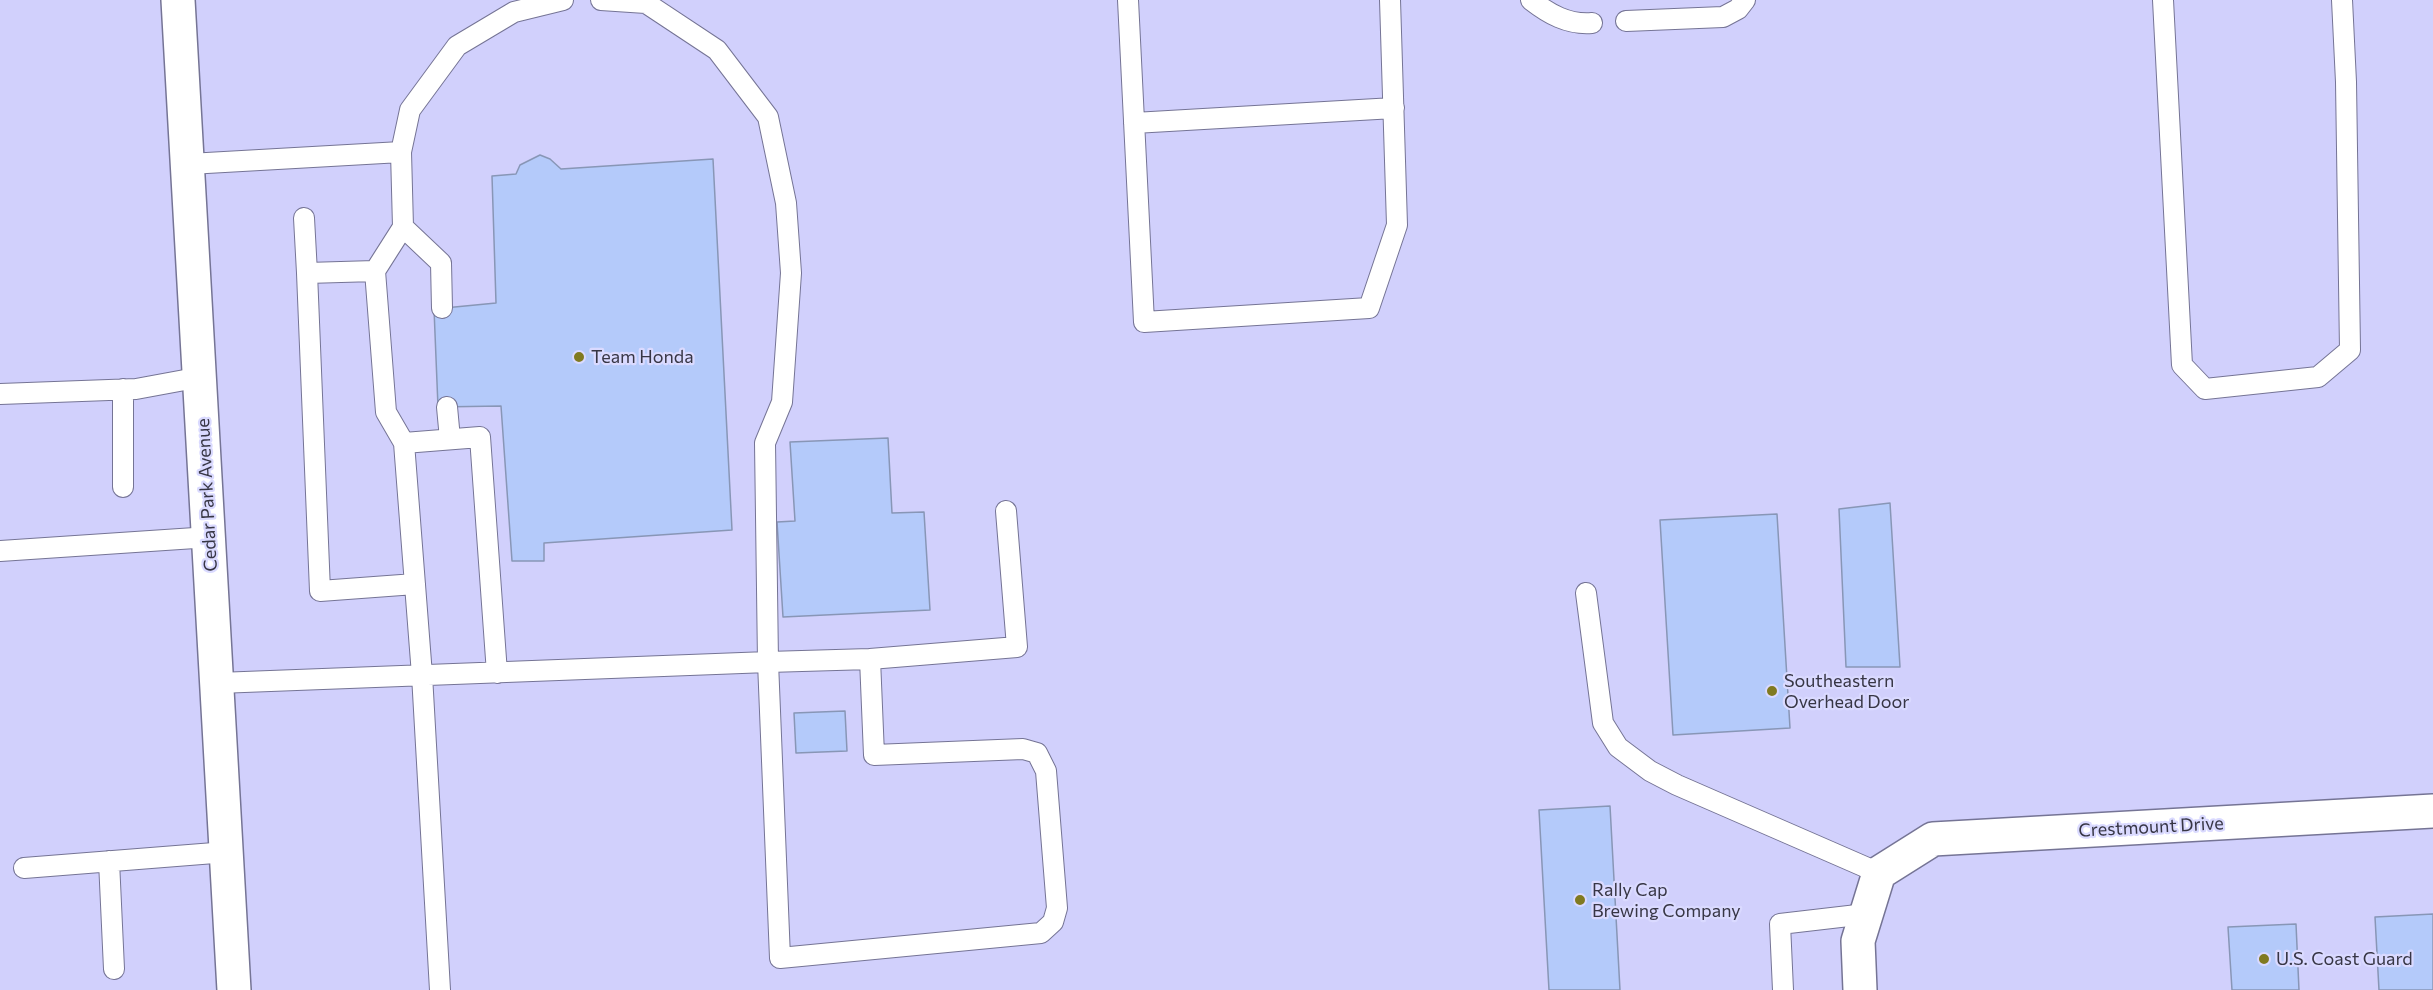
<!DOCTYPE html>
<html>
<head>
<meta charset="utf-8">
<style>
	body { margin:0 }
	canvas { display:block; background:#dadaff }
</style>
</head>
<body>
<canvas width="2433" height="990"></canvas>
<script>
const c = document.querySelector('canvas').getContext('2d');
c.lineJoin = 'round';
function fill(path, color) {
  c.fillStyle = color;
  c.fill(path, 'evenodd');
}
function strokePath(path, color, width, dash) {
  c.strokeStyle = color;
  c.lineWidth = width;
  c.lineCap = dash ? 'butt' : 'round';
  c.setLineDash(dash || []);
  c.stroke(path);
}
function write(font, color, halo, rows, align = 'center') {
  c.font = font + ' Commissioner,sans-serif';
  c.lineWidth = 4.5;
  c.setLineDash([]);
  c.textBaseline = 'middle';
  c.strokeStyle = halo;
  c.fillStyle = color;
  for (const [text, x, y, turn = 0] of rows) {
    c.save();
    c.translate(x, y);
    c.rotate((+turn || 0) * Math.PI / 180);
    c.textAlign = isNaN(turn) ? turn : align;
    if (halo) c.strokeText(text, 0, 0);
    c.fillText(text, 0, 0);
    c.restore();
  }
}
fill(new Path2D(`
	M0 0H2433V990H0Z`), '#d1d0fc');
const building = new Path2D(`
	M540 155 550 159 561 169 713 159 732 530 544 543V561H512L501 406 438 407 434 309 496 303 492 176 516 174 520 165Z
	M888 438 892 513 924 512 930 610 783 617 777 522 795 521 790 442Z
	M1890 503 1900 667H1846L1839 509Z
	M1777 514 1790 728 1673 735 1660 520Z
	M845 711 847 751 796 753 794 713Z
	M1610 806 1620 990H1549L1539 810Z
	M2433 914V990H2379L2375 917Z
	M2296 924 2299 990H2232L2228 927Z`);
fill(building, '#b4cafa');
strokePath(building, '#8896b6', 1.5);
const lane = new Path2D(`
	M1128 0 1144 322 1369 308 1397 225 1390 0
	M1531 0C1549 14 1568 25 1592 23
	M2163 0 2182 365 2205 389 2318 377 2350 350 2346 82 2342 0
	M1626 21 1723 17 1738 9 1745 0
	M1134 123 1394 108
	M401 152 403 227 375 271 386 412 404 443
	M189 164 401 152 410 110 457 46 514 12 563 0
	M304 218 307 273 375 271
	M403 227 441 263 442 308
	M307 273 320 591 415 584
	M123 389V487
	M0 394 136 389 201 377
	M447 407 450 439
	M0 551 210 537
	M1586 593 1603 723 1618 747 1650 771 1677 785 1879 873
	M870 659 874 755 1023 749 1037 753 1046 771 1057 908 1053 922 1041 933 780 958 768 662Z
	M870 659 1017 647 1006 511
	M218 683 768 662 765 443 782 402 791 273 786 203 768 117 717 50 646 3 601 0
	M109 861 114 969
	M24 868 227 852
	M440 990 422 675 404 443 480 437 497 673
	M1783 990 1780 924 1866 914`);
const street = new Path2D(`
	M178 0 234 990
	M1860 990 1858 941 1879 873 1933 839 2433 811`);
strokePath(lane, '#757495', 22);
strokePath(street, '#757495', 36);
strokePath(lane, '#fff', 20);
strokePath(street, '#fff', 33);
for (const [x, y, r, color] of [
	[579,357,6,"#807a20"],
	[1772,691,6,"#807a20"],
	[1580,900,6,"#807a20"],
	[2264,959,6,"#807a20"]
]) {
  const dot = new Path2D();
  dot.arc(x, y, r, 0, 2 * Math.PI);
  c.fillStyle = color;
  c.fill(dot);
  strokePath(dot, '#dadaff', 2);
}
write('18px', '#373645', '#dadaff', [
	["Team Honda",591,357],
	["Southeastern",1784,681],
	["Overhead Door",1784,702],
	["Rally Cap",1592,890],
	["Brewing Company",1592,911],
	["U.S. Coast Guard",2276,959]
], 'left');
write('18px', '#373645', '#dadaff', [
	["Cedar Park Avenue",207,495,-93],
	["Crestmount Drive",2151,827,-3]
]);
</script>
</body>
</html>
